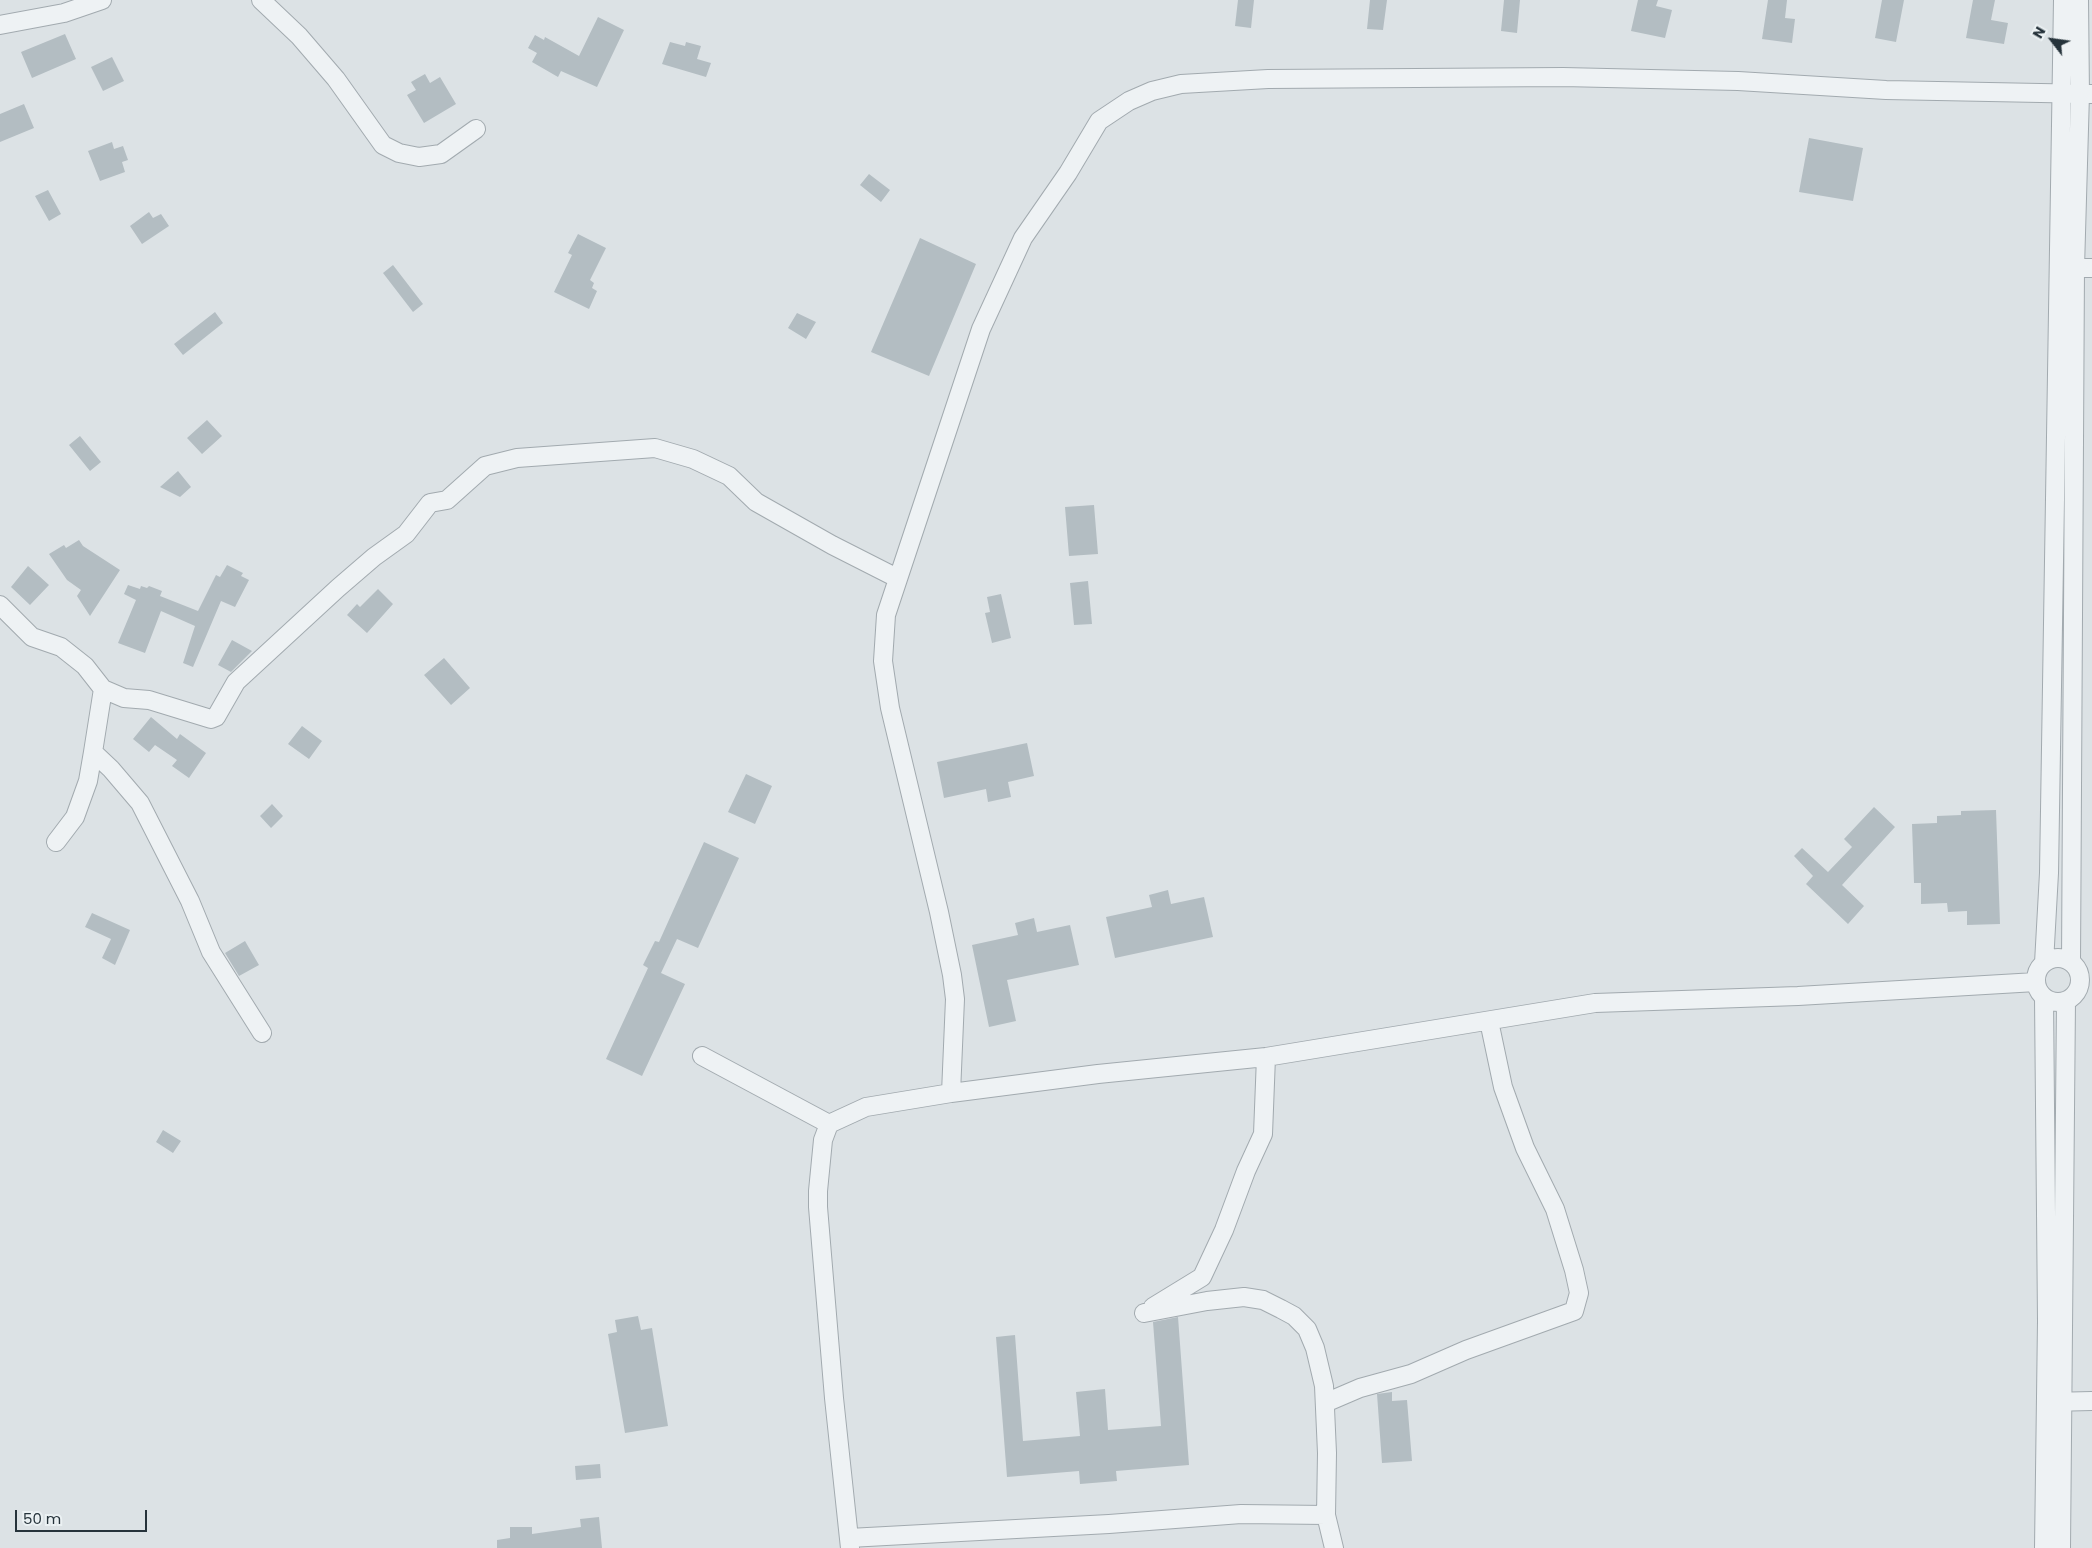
<!DOCTYPE html>
<html>
<head>
<meta charset="utf-8">
<style>
	body { margin:0 }
	#map { position:relative; width:2092px; height:1548px; overflow:hidden; background:#dce2e5; font-family:Poppins,sans-serif }
	canvas { display:block }
	.north { position:absolute; left:2027px; top:15px; width:50px; height:50px; -webkit-text-stroke:4px #ebf1f3; paint-order:stroke; rotate:300deg; font-size:14px; font-weight:700; line-height:20px; text-align:center; color:#26333b }
	.north::after { content:''; display:block; margin:auto; width:18px; height:22px; background:#26333b; clip-path:polygon(50% 0,100% 100%,50% 72%,0 100%) }
	.scale { position:absolute; left:15px; top:1510px; width:132px; height:22px; box-sizing:border-box; border:2px solid #26333b; border-top:0; padding-left:6px; font-size:15px; line-height:18px; white-space:nowrap; color:#26333b; -webkit-text-stroke:4px #ebf1f3; paint-order:stroke }
</style>
</head>
<body>
<div id="map">
<canvas width="2092" height="1548"></canvas>
<div class="north">N</div>
<div class="scale">50 m</div>
</div>
<script>
const c = document.querySelector('canvas').getContext('2d');
c.lineJoin = 'round';
function fill(path, color) {
  c.fillStyle = color;
  c.fill(path, 'evenodd');
}
function strokePath(path, color, width, dash) {
  c.strokeStyle = color;
  c.lineWidth = width;
  c.lineCap = dash ? 'butt' : 'round';
  c.setLineDash(dash || []);
  c.stroke(path);
}
fill(new Path2D(`
	M1238 0H1254L1251 28 1235 26Z
	M1370 0H1387L1383 30 1367 29Z
	M1504 0H1520L1517 33 1501 31Z
	M1638 0H1658L1656 6 1672 10 1665 38 1631 31Z
	M1768 0H1787L1785 18 1795 19 1792 43 1762 39Z
	M1882 0H1904L1896 42 1875 38Z
	M1973 0H1995L1991 20 2008 23 2004 44 1966 38Z
	M598 17 624 30 597 87 561 71 558 77 532 62 537 53 528 48 535 35 544 40 545 37 579 56Z
	M65 34 76 59 32 78 21 52Z
	M670 42 685 46 686 42 701 46 697 59 711 63 706 77 662 64Z
	M112 57 124 81 103 91 91 67Z
	M425 74 430 83 440 77 456 104 424 123 407 95 416 90 411 82Z
	M24 104 34 128 0 142V114Z
	M1809 138 1863 148 1853 201 1799 192Z
	M112 142 114 149 123 146 128 160 122 162 125 172 100 181 88 151Z
	M869 174 890 190 881 202 860 185Z
	M48 190 61 214 49 221 35 196Z
	M149 212 153 218 161 214 169 226 142 244 130 226Z
	M578 234 606 248 590 280 594 283 592 288 597 291 589 309 554 292 572 255 568 253Z
	M920 238 976 264 929 376 871 352Z
	M393 265 423 304 413 312 383 273Z
	M215 312 223 323 183 355 174 344Z
	M797 313 816 322 806 339 788 328Z
	M207 420 222 436 202 454 187 438Z
	M80 436 101 462 90 471 69 445Z
	M178 471 191 487 180 497 160 487Z
	M1094 505 1098 554 1069 556 1065 507Z
	M79 540 83 546 120 570 90 616 77 596 81 590 67 580 49 554 64 545 66 548Z
	M227 565 243 573 241 576 249 580 235 607 221 601 193 667 183 663 195 626 161 611 145 653 118 643 136 600 124 594 128 585 140 589 141 586 147 588 149 586 162 591 160 596 198 611 216 575 220 577Z
	M28 566 49 585 30 605 11 587Z
	M1088 581 1092 624 1074 625 1070 583Z
	M378 589 393 604 367 633 347 615 357 604 360 607Z
	M1001 594 1011 638 992 643 985 613 990 612 987 597Z
	M232 640 252 651 231 672 218 665Z
	M444 658 470 688 451 705 424 675Z
	M151 717 177 739 180 734 206 753 189 778 172 766 177 760 155 745 149 752 133 739Z
	M302 726 322 741 309 759 288 744Z
	M1027 743 1034 776 1008 782 1011 797 988 802 986 789 944 798 937 762Z
	M746 774 772 786 755 824 728 812Z
	M272 804 283 816 271 828 260 816Z
	M1874 807 1895 827 1842 885 1864 906 1848 924 1806 884 1813 876 1794 856 1802 848 1828 872 1852 847 1844 839Z
	M1996 810 2000 924 1967 925V911L1948 912 1947 903 1921 904V883H1914L1912 824 1937 823V816L1961 815V811Z
	M704 842 739 858 698 948 677 939 661 973 685 984 642 1076 606 1059 648 968 643 965 655 941 659 942Z
	M1168 890 1171 904 1204 897 1213 937 1115 958 1106 917 1152 907 1149 895Z
	M92 913 130 930 115 965 102 958 111 939 85 927Z
	M1034 918 1037 932 1070 925 1079 965 1007 980 1016 1021 989 1027 972 945 1018 935 1015 923Z
	M245 941 259 965 239 976 225 953Z
	M163 1130 181 1141 173 1153 156 1142Z
	M638 1316 641 1330 652 1328 668 1426 625 1433 608 1334 617 1332 615 1320Z
	M1178 1317 1189 1465 1116 1471 1117 1481 1080 1484 1079 1471 1007 1477 996 1337 1015 1335 1023 1441 1080 1436 1076 1392 1105 1389 1108 1430 1161 1426 1153 1322Z
	M1392 1392V1401L1407 1400 1412 1461 1382 1463 1377 1394Z
	M600 1464 601 1478 576 1480 575 1466Z
	M599 1517 602 1548H497V1540L510 1538V1527H532V1534L581 1527 580 1519Z`), '#b3bdc2');
const street = new Path2D(`
	M261 0 299 36 336 79 383 145 399 153 419 157 441 154 476 129
	M0 25 64 13 102 0
	M2075 268H2092
	M0 605 32 637 61 647 85 666 103 689 124 698 149 700 211 719 216 717 236 682 338 588 374 557 406 534 430 503 447 500 485 466 517 458 655 448 693 459 729 476 756 502 832 545 897 578
	M103 689 93 752 111 769 140 803 190 901 211 952 262 1033
	M56 842 75 817 88 781 93 752
	M2036 980a22 22 0 1 1 44 0a22 22 0 1 1-44 0Z
	M2071 962 2075 268 2080 94 2079 0
	M2044 963 2049 873 2063 0
	M702 1056 829 1124
	M951 1093 955 999 952 975 939 912 890 708 883 661 886 615 981 329 1023 238 1068 173 1099 121 1129 101 1152 91 1181 84 1268 79 1563 77 1738 81 1886 90 2092 94
	M1153 1307 1202 1277 1224 1230 1246 1171 1263 1134 1266 1057
	M1144 1313 1207 1301 1244 1297 1263 1300 1281 1309 1294 1316 1307 1329 1315 1348 1324 1386 1327 1453 1326 1515 1334 1548
	M2050 1402 2092 1401
	M1325 1403 1360 1388 1411 1374 1466 1350 1574 1311 1579 1293 1574 1270 1555 1209 1525 1148 1503 1087 1489 1021
	M849 1538 1109 1524 1241 1514 1326 1515
	M850 1548 834 1398 818 1207V1191L823 1140 829 1124 866 1107 951 1093 1098 1074 1266 1057 1595 1003 1798 996 2036 982
	M2044 1548 2047 1321 2044 998
	M2061 1548 2066 1001`);
strokePath(street, '#a2aaaf', 20);
strokePath(street, '#eef2f4', 18);
</script>
</body>
</html>
